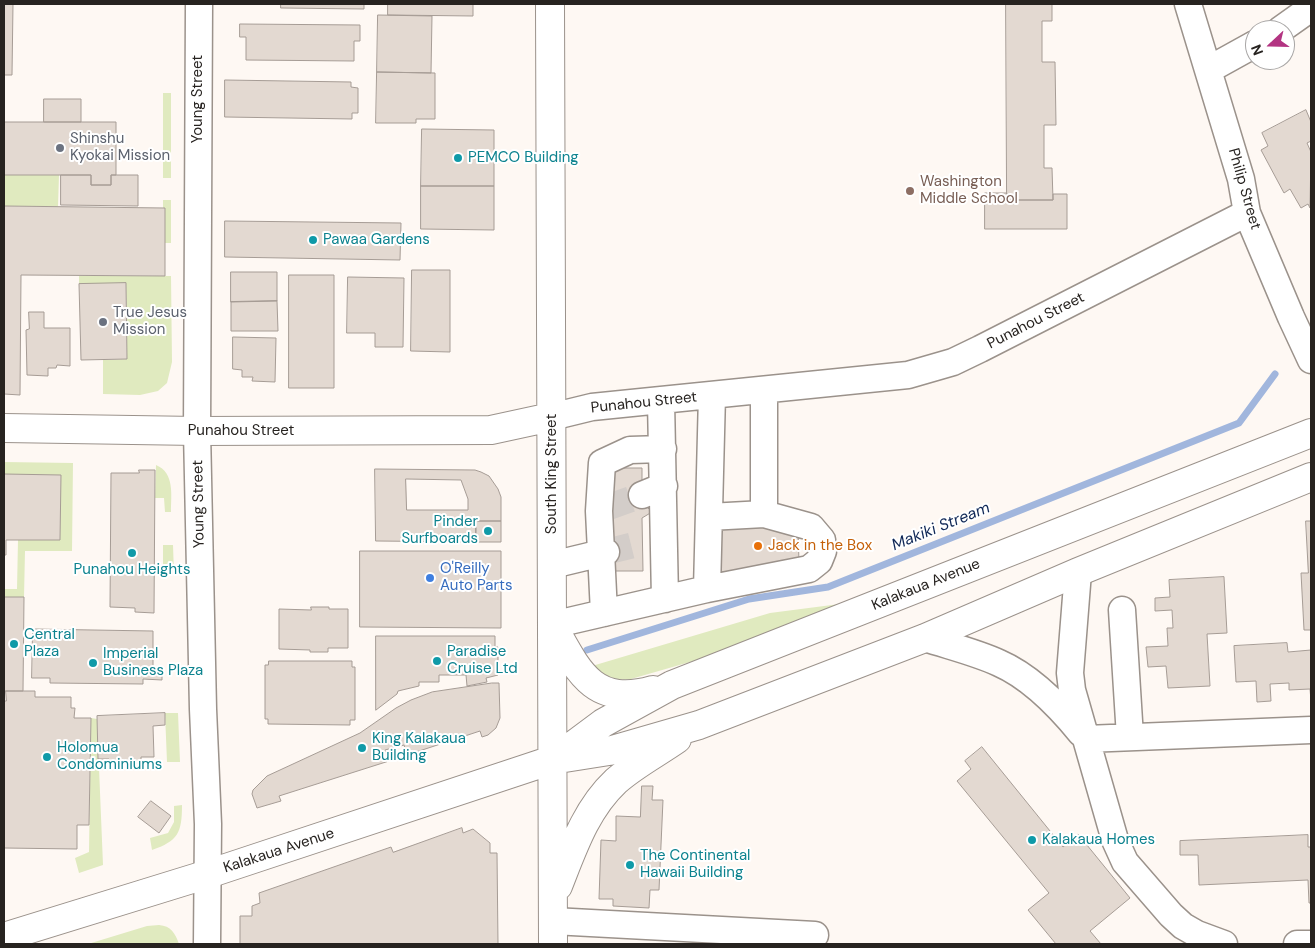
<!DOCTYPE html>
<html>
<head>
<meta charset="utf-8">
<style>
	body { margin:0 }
	#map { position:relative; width:1315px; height:948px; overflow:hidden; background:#fef8f3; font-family:"DM Sans",sans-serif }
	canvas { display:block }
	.frame { position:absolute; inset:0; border:5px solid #272320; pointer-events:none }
	.north { position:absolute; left:1245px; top:20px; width:50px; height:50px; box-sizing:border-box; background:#fff; border:1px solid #a9a7a6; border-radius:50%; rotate:249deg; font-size:14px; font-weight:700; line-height:20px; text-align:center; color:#272320 }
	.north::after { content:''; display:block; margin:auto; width:18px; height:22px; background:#b33482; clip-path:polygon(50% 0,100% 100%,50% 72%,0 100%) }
</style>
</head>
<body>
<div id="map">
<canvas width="1315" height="948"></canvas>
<div class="frame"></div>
<div class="north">N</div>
</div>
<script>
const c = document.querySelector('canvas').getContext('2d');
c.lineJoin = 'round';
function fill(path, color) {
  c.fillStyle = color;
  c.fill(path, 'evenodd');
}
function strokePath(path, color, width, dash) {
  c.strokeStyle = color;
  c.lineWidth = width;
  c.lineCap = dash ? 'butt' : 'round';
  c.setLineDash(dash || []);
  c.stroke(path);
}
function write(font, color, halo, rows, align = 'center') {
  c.font = font + ' "DM Sans",sans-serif';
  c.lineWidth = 4;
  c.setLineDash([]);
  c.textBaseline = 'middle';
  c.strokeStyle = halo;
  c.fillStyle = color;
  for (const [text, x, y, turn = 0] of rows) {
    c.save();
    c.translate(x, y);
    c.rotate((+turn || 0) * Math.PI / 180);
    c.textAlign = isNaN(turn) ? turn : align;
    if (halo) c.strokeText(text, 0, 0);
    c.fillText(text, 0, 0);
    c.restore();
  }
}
fill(new Path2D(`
	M163 93H171V178H163Z
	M4 175H59L58 207 4 206Z
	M163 200H171V243H165V208H163Z
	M79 276H171L172 362 167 383 158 391 140 395 103 394V360L127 359 126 284H79Z
	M4 462 73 463 72 551H25L24 597H4V589H17L18 540H6V555H4Z
	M156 465C175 473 171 495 171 512H165L164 498H155Z
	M163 545H173L174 574 163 575Z
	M855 602 735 649 631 679C614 681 605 676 592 666L770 613Z
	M165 713H178L180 762H167Z
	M91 718 97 719 103 865 79 873 75 858 89 852Z
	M182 805C182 833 178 841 152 850L150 838 168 833 174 822V806Z
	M159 925C171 926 175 933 179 944H88L147 926Z`), '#e0eabf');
strokePath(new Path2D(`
	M587 650 749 599 828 587 1239 423 1275 374`), '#a1b6dd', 7);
const building = new Path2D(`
	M4 4H13L12 75H4Z
	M281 4H364V9L281 8Z
	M388 4H473V16L388 15Z
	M1006 4H1052V21H1042V62H1055L1056 125H1044V168H1052L1053 200H1007Z
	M378 15 432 16 431 73 377 72Z
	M240 24 360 25V41H354V61L246 60V37H240Z
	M377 72 435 73V119H416V123H376Z
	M225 80 351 82V87L358 88V113H352V119L225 117Z
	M44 99H81V122H44Z
	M1306 110 1311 122V141L1307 143 1311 152 1310 208 1308 204 1301 208 1290 189 1284 193 1261 150 1268 146 1262 133Z
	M4 122H116V175H111V185H91V175H4Z
	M422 129 494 130V186H421Z
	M61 175H91V185H111V175H138V206L61 205Z
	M421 186H494V230L421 229Z
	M985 193H1007V200H1053V194H1067V229H985Z
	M4 206 165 208V276L21 275 20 395 4 394Z
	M225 221 401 223 400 260 225 257Z
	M412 270H450V352L411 351Z
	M231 272H277V301L231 302Z
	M289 275H334V388H289Z
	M348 277 404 278 403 347H375V333H347Z
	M126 283 127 359 81 360 79 284Z
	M277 301 278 331H231V302Z
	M29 312H44V328H70V366L57 365 56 368H48V376L27 375 26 330 29 329Z
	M233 337 276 338 275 382 252 381 253 377H242V370L233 369Z
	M608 468H642V502L652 512 642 518 643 571H607Z
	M375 469 475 470 481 472 489 476 498 489 501 497V521H476V542L376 541ZM406 479 461 480 468 499V510H407Z
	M139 470H155L154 613 135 612V608L110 607 111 473H139Z
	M4 474 61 475 60 540H6V555H4Z
	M476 521H501V542H476Z
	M1306 521H1311V630H1304L1301 573H1308Z
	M768 522V529L798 528 799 563 764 564V570L719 572 717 524Z
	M360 551H501V628L360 627Z
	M1224 577 1227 633 1207 634 1210 686 1168 688 1166 666 1148 667 1146 647 1168 646 1167 628H1173L1172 610 1155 611V598L1170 597 1169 580Z
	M4 597H24L23 691H4Z
	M311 607H329V609H348V648H328V652H310V650L279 649V609L311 610Z
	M33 629 153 631V670L162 671V680L143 679V684L50 683V678H32Z
	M376 636H495V647H498V675L486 678 487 682 467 686 466 675H439V682H419V686L398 691 397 694 376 710Z
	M1287 643 1288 652 1311 650V701L1310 689 1289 690V683L1270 684 1271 701 1257 702 1256 681 1236 682 1234 646Z
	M269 661H352V667H355V720H350V725L268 724V719H265V665H268Z
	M492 683H499L500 718 496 728 488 735 482 737 480 731 407 755 404 745 385 750 389 761 279 796 281 801 257 808 252 794 253 790 267 776 360 733 396 708 411 700 432 692Z
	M6 691H35V697H71V708H75L74 718H91L89 825H77V849L4 848V701H6Z
	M165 713V725L153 726 154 757H141V763L109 764V759H98L97 716Z
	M982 747 1063 847 1078 834 1130 898 1090 931 1101 944H1056L1028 910 1049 893 957 781 971 769 965 761Z
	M642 786H653L652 800H663L659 890H650L649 908 613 906V899H599L601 840 616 841V816L640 817Z
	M151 801 171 816 159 833 138 817Z
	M462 828 463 833 473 829 490 843V853H497L498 944H240V916H252V906L260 903 259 893 391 847 393 852Z
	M1308 835V847H1311V903H1309L1308 880 1199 885 1198 855H1180V841Z`);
fill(building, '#e3d9d1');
strokePath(building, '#a69c95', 1);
strokePath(new Path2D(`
	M606 508 642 495
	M606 552 642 543`), '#d3cdc9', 26, [26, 13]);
const minor = new Path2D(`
	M199 4 197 431 203 709 208 824 207 944
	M1188 4 1241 179 1247 213 1291 317 1311 360
	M1280 30 1311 8
	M1208 70 1255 44
	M661 401 665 599
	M551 417 592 407 908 375 953 362 980 349 1247 213
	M642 495 664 486
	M764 514V390
	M709 517 764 514 811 527 822 540 823 551 819 561 809 569 707 589 712 395
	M552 565 606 552
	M1078 572 1070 673 1072 690 1115 840 1125 862 1171 915 1183 926 1197 934 1224 944
	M1122 610 1130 737
	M604 613 599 511 602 463 630 450 663 449
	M552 625 707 589
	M925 638C949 646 975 652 999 663 1031 677 1059 706 1081 733
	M1086 739 1311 730
	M553 921 815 935
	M1297 944H1311`);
const major = new Path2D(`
	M550 4 553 944
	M4 428 197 431 491 430 551 417
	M553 626C578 671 593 707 653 690
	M556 758 603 723 672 685 1311 433
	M558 886C573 848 586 809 616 781 634 765 657 753 677 739
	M4 937 208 874 552 760 609 751 699 725 925 638 1078 572 1311 477`);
strokePath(minor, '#9b928b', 29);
strokePath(major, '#9b928b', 30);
strokePath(minor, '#fff', 26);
strokePath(major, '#fff', 28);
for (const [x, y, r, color] of [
	[60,148,5,"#6b7280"],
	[458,158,5,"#0f9aa8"],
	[910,191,5,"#8d6e63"],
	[313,240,5,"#0f9aa8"],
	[103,322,5,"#6b7280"],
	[488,531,5,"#0f9aa8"],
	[758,546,5,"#e8710a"],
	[132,553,5,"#0f9aa8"],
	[430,578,5,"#3f7fe0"],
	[14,644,5,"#0f9aa8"],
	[437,661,5,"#0f9aa8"],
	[93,663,5,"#0f9aa8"],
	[362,748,5,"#0f9aa8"],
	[47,757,5,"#0f9aa8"],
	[1032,840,5,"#0f9aa8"],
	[630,865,5,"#0f9aa8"]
]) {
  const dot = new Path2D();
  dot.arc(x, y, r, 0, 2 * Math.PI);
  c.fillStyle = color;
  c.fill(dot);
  strokePath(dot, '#fff', 2);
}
write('15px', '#272320', '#fff', [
	["Young Street",198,99,-90],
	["Philip Street",1244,189,74],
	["Punahou Street",1036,321,-27],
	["Punahou Street",644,403,-6],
	["Punahou Street",241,431],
	["South King Street",552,474,-90],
	["Young Street",199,504,-91],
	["Kalakaua Avenue",926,585,-22],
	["Kalakaua Avenue",279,851,-18]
]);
write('15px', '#5b616d', '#fff', [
	["Shinshu",70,139],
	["Kyokai Mission",70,156],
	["True Jesus",113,313],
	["Mission",113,330]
], 'left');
write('15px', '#0d838f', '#fff', [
	["PEMCO Building",468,158],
	["Pawaa Gardens",323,240],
	["Pinder",478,522,"right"],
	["Surfboards",478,539,"right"],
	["Punahou Heights",132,570,"center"],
	["Central",24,635],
	["Plaza",24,652],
	["Paradise",447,652],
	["Cruise Ltd",447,669],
	["Imperial",103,654],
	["Business Plaza",103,671],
	["King Kalakaua",372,739],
	["Building",372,756],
	["Holomua",57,748],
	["Condominiums",57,765],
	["Kalakaua Homes",1042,840],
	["The Continental",640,856],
	["Hawaii Building",640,873]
], 'left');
write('15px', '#785e54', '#fff', [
	["Washington",920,182],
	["Middle School",920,199]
], 'left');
write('15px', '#c56008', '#fff', [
	["Jack in the Box",768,546]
], 'left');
write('15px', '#366cbe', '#fff', [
	["O'Reilly",440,569],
	["Auto Parts",440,586]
], 'left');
write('italic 16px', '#0f2756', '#fff', [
	["Makiki Stream",941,527,-22]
]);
</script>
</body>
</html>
